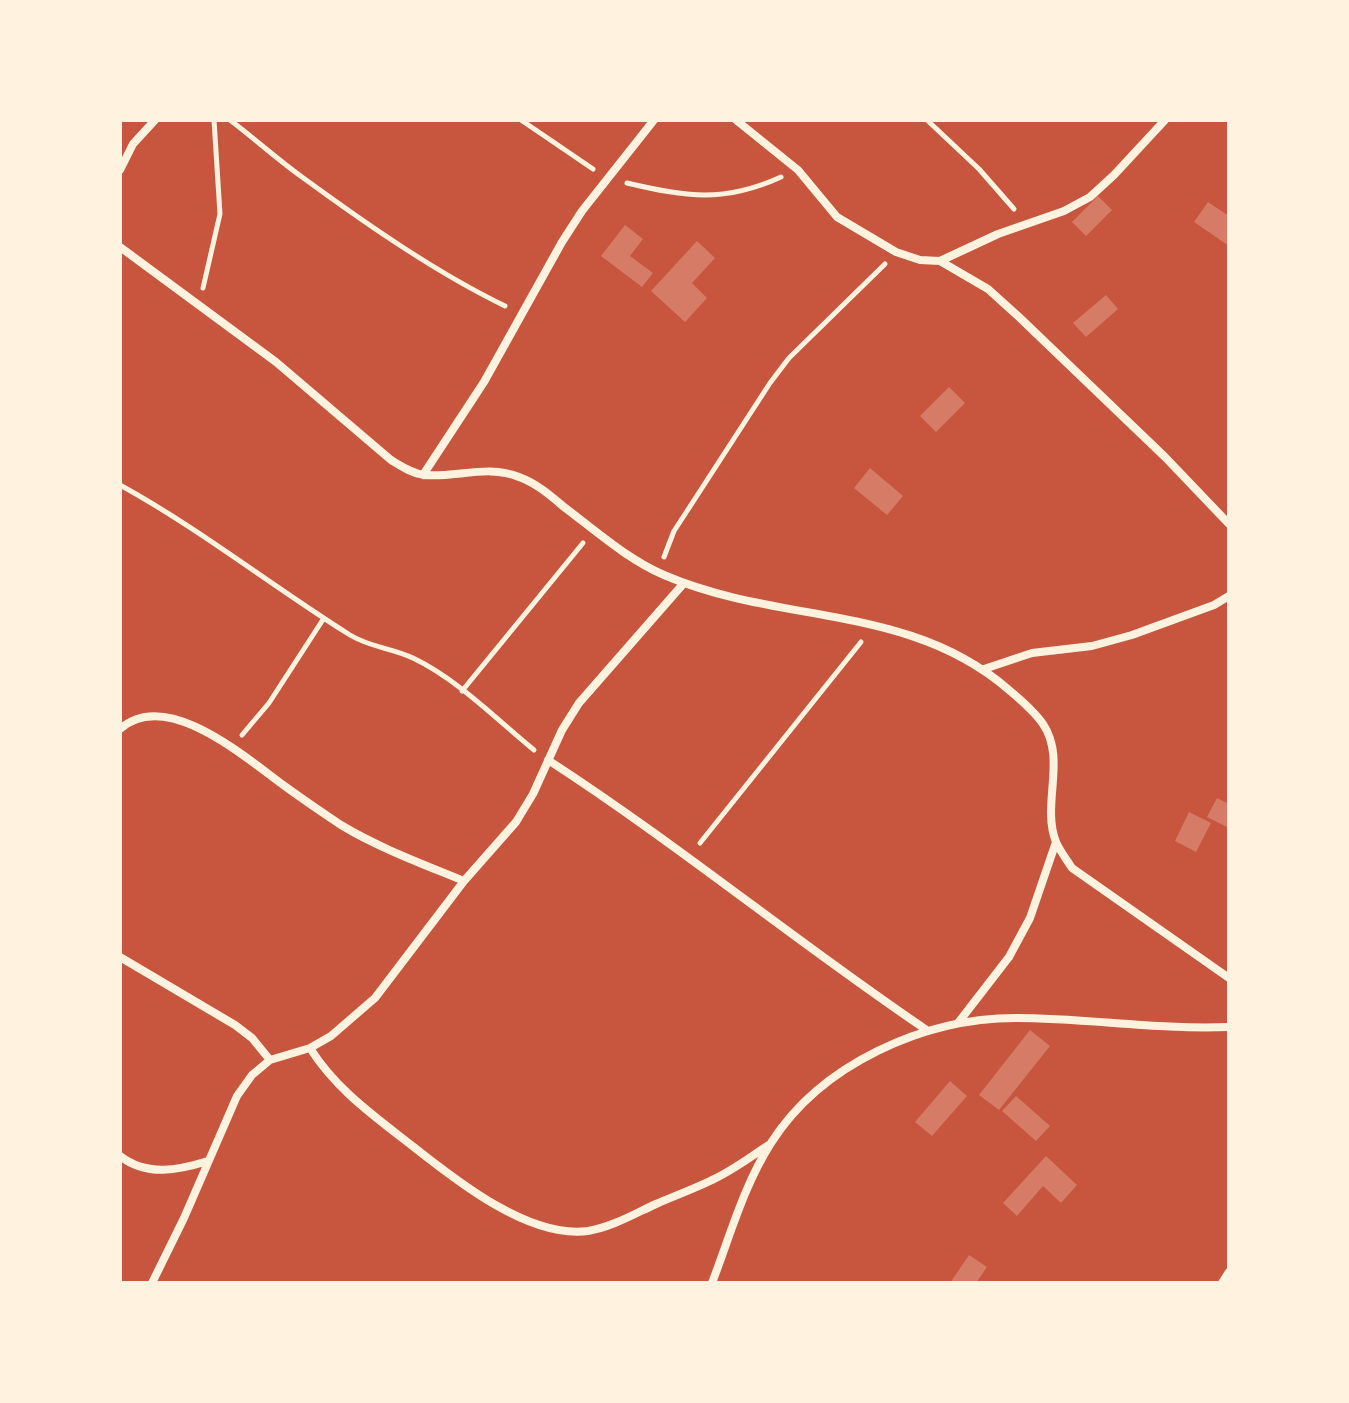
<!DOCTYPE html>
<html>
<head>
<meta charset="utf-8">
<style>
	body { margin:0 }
	#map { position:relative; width:1349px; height:1403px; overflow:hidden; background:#c8553d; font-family:Poppins,sans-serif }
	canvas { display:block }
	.frame { position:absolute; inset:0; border:122px solid #fff3e0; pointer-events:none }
</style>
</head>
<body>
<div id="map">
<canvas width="1349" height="1403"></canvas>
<div class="frame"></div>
</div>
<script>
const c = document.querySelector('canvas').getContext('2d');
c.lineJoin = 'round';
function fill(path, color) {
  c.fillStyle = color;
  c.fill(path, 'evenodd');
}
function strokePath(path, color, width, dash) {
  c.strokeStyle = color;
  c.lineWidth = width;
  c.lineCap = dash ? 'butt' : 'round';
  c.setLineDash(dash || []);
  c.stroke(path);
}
fill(new Path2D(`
	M1098 196 1112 210 1086 236 1072 222Z
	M1208 202 1229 216V246L1194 222Z
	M625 225 643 239 630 256 653 273 642 287 601 256Z
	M697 241 715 258 692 283 707 298 685 322 651 291Z
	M1106 295 1118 309 1086 337 1073 323Z
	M949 387 965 403 936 432 920 416Z
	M870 468 903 496 887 515 854 488Z
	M1217 798 1229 804V828L1207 817Z
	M1189 812 1211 823 1196 852 1175 841Z
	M1030 1030 1050 1046 999 1110 979 1095Z
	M950 1081 967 1096 932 1136 915 1122Z
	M1016 1096 1050 1126 1036 1141 1002 1111Z
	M1046 1156 1077 1185 1061 1203 1043 1186 1017 1216 1003 1203Z
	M969 1255 987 1267 976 1283H950Z`), '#d67c66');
strokePath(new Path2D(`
	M230 120C255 139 277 159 302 177 365 223 435 272 505 306
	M521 120 593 169
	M927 120 979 169 1014 209
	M627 183C686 197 724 203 781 177
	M203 288 220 214 214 120
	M120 485C200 529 272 586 350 635 369 647 392 648 413 658 457 679 496 719 534 750
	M664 557 674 531 689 508 770 383 789 358 885 264
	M462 691 583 543
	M242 735 269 703 324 618
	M700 843 861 642`), '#fff3e0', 5);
strokePath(new Path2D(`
	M736 120 798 170 837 217 896 252 920 260 940 261 998 234 1064 211 1090 197 1114 175 1165 120
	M120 170 133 144 155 120
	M120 247 276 362 391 460C401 466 411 473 424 475 455 478 489 464 519 477 536 483 551 496 564 507 596 531 627 559 664 575 780 625 909 603 1009 690 1021 700 1034 711 1043 724 1067 760 1041 804 1056 842 1060 851 1067 860 1072 868L1229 978
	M940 261 988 289 1019 317 1165 457 1229 524
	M423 475 484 382 562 242 582 211 654 120
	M984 669 1032 653 1092 646 1132 635 1214 605 1229 596
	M120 729C167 687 247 759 286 787 304 800 323 813 341 825 379 848 423 864 464 881
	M548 760C679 845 799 944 928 1031
	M120 957 235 1025 252 1038 270 1060
	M958 1023 1009 957 1030 918 1056 842
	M310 1048C336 1090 377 1118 415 1148 458 1182 530 1239 588 1231 612 1227 634 1214 656 1204 674 1196 694 1189 712 1180 732 1171 750 1157 769 1145
	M120 1156C147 1177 179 1170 208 1161
	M152 1283 184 1218 237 1096 252 1075 270 1060 310 1048 331 1036 375 998 464 881 516 822 533 794 562 730 579 703 684 583
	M712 1283C730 1236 744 1185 771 1143 821 1064 924 1018 1016 1018 1087 1018 1158 1030 1229 1027
	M1222 1283 1229 1272`), '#fff3e0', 8);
</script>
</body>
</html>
